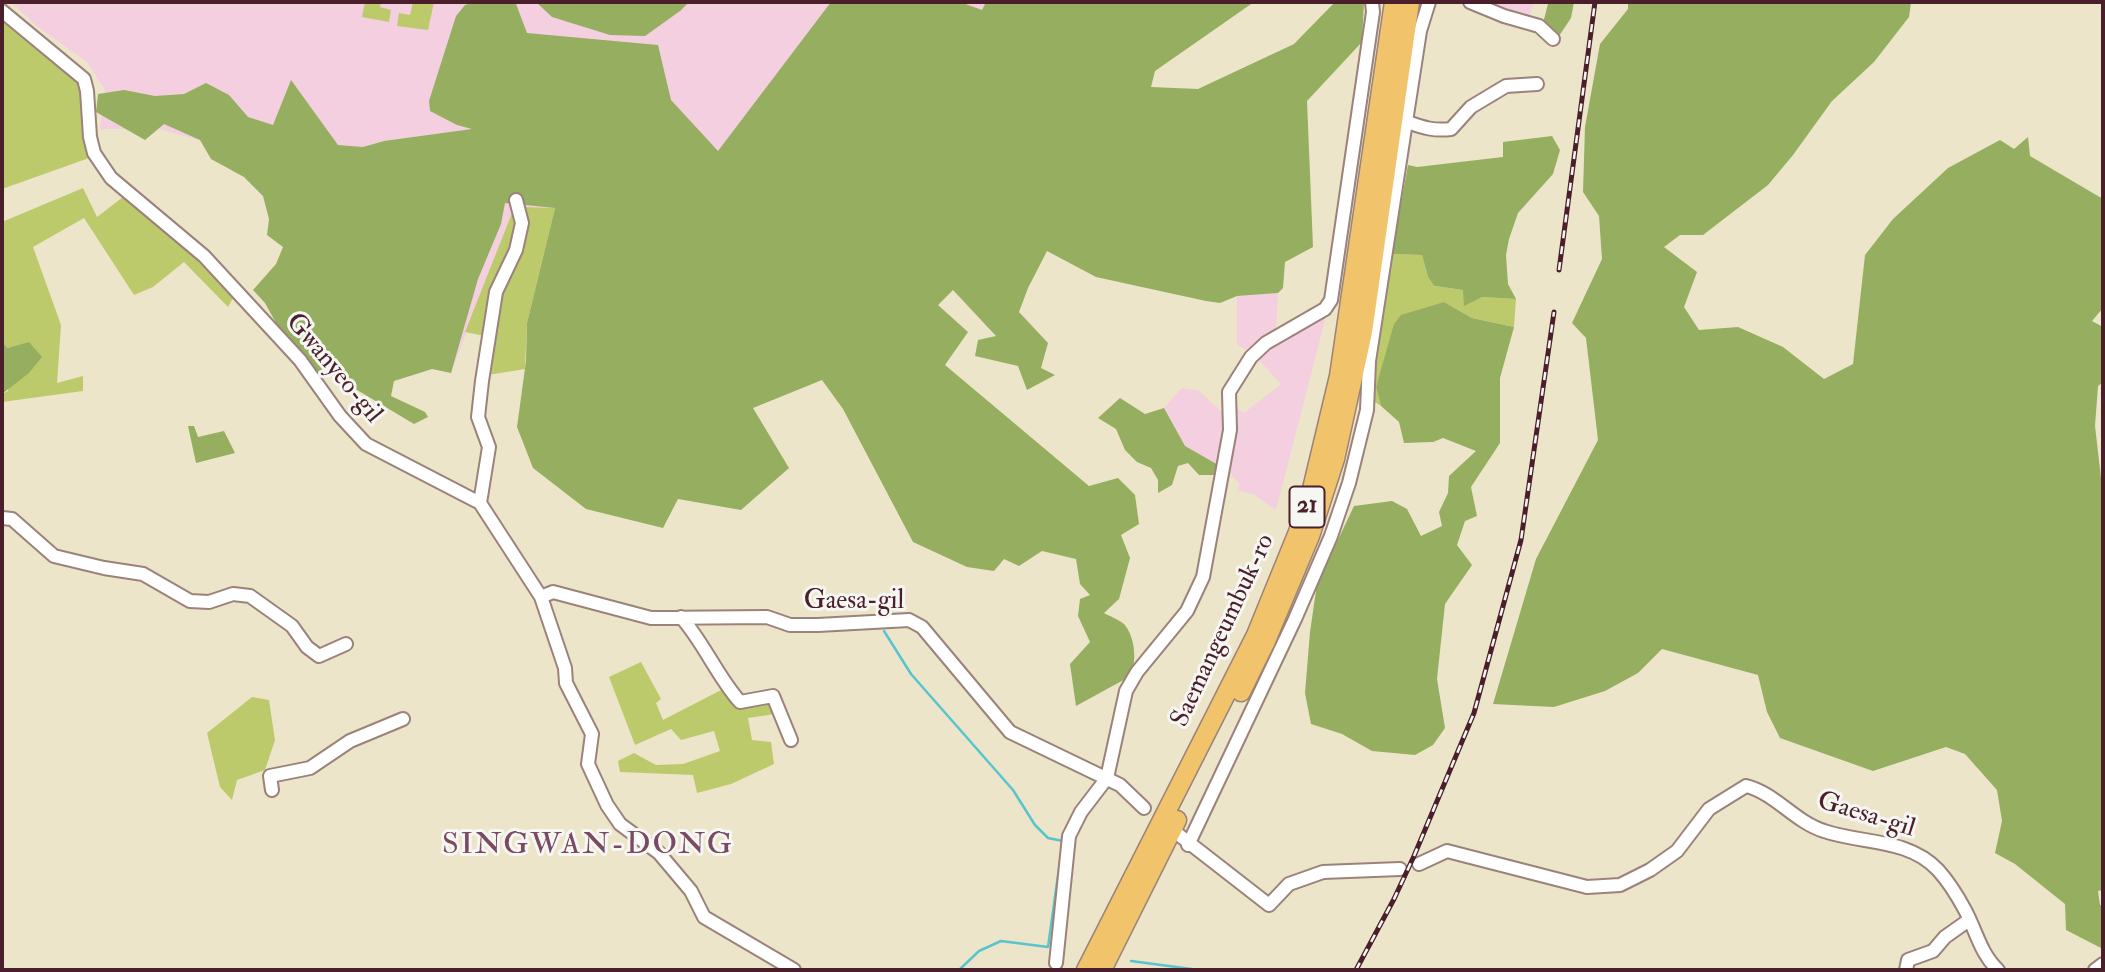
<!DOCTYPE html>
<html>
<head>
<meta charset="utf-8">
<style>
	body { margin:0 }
	#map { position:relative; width:2105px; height:972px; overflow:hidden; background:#ece5ca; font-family:"IM FELL Double Pica",serif }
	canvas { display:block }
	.frame { position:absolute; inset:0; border:4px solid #4a1f2b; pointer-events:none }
</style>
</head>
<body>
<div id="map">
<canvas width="2105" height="972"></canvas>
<div class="frame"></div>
</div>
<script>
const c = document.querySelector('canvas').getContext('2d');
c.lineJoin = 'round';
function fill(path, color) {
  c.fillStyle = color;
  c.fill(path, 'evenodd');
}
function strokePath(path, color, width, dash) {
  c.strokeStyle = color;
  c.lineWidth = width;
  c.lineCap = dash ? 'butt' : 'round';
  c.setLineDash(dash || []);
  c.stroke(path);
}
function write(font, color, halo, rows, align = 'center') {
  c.font = font + ' "IM FELL Double Pica",serif';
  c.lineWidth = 6;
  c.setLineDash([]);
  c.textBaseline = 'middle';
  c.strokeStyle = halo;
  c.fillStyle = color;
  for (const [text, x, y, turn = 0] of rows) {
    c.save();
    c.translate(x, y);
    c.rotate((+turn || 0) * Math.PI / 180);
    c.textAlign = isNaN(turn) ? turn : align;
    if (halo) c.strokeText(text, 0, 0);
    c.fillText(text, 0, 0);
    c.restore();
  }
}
fill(new Path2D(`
	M12 2H1057L981 103 555 208H514L451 373 432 369 394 381 304 239 215 147 205 142 160 129H100L105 90 87 62 35 25Z
	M1480 2H1534L1529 18Z
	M1278 293 1276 330 1281 339 1326 316 1276 510 1253 494 1238 491 1239 483 1227 470 1185 446 1164 408 1182 388 1199 391 1221 411 1227 402 1244 413 1281 384 1257 358 1237 344V296Z`), '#f3cfdf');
fill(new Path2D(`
	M365 2H381L380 7 391 10 389 22 362 17Z
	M413 2H434L428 30 397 26 399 13 410 15Z
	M2 16 67 70 79 83 82 122 89 158 2 189Z
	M83 188 97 217 123 197 194 257 233 298 228 307 184 262 153 287 134 295 84 218 33 247 61 325 57 383 83 376V391L2 402V394L8 391V348L2 342V222Z
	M522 207 555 208 527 323 525 369 488 375 493 320Z
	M514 208 518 227 485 336 465 332Z
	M1392 254 1422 255 1428 277 1434 286 1463 290 1482 297 1516 299 1514 327 1472 318 1444 302 1383 365 1376 387 1381 406 1375 402 1372 375Z
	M641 662 661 699 656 703 663 720 723 689 740 707 770 700 775 714 748 718 752 740 771 742 774 764 731 784 697 793 693 775 620 772 618 761 634 753 656 765 683 764 720 751 714 731 681 740 671 729 635 745 609 677Z
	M252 697 269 700 275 740 265 770 237 780 232 800 220 787 207 733Z`), '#bdca6b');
fill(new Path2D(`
	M475 2H510L516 4 527 33 658 45 671 100 718 151 831 2H960L982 10 986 2H1254L1155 71 1151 87 1198 89 1294 44 1335 2H1364L1362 42 1307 101 1313 247 1285 262 1283 288 1278 293 1237 296 1220 303 1206 301 1096 277 1047 251 1028 288 1019 312 1048 343 1041 368 1055 375 1027 390 1018 366 975 356 978 340 996 336 953 290 938 305 968 332 945 365 1089 486 1118 478 1135 495 1139 524 1121 535 1130 558 1119 599 1104 613C1110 616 1119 620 1124 624 1135 636 1138 664 1129 677L1076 706 1070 664 1090 642 1078 616 1080 599 1090 595 1080 584 1076 559 1042 551 1019 566 1004 559 994 571 967 567 913 542 843 409 822 380 753 408 789 468 741 510 678 499 663 528 586 509 533 468 517 427 526 361 527 323 555 208 505 203 501 224 478 279 451 373 432 369 394 381 391 396 425 412 428 417 414 424 332 375 317 371 281 332 265 303 253 290 276 264 283 247 267 235 269 219 263 196 244 177 211 159 200 140 164 124 145 140 96 112 98 94 124 90 155 96 184 94 206 83 229 95 248 117 273 125 291 80 338 145 363 147 384 141 472 129 457 125 430 111 429 101 456 16 465 5Z
	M536 2H689L680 11 645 36 610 35 552 17Z
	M1544 2H1574L1571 18 1559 36 1543 23 1548 4Z
	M1628 2H1911L1909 17 1874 62 1832 101 1793 155 1768 185 1703 235H1680L1664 247 1697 272 1684 307 1699 330 1738 327 1783 347 1824 379 1853 364 1865 255 1893 219 1948 168 2000 140 2014 149 2028 137 2030 156 2103 199V308L2092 321 2103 327V382L2098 386 2095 426 2103 495V890L2098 891 2100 905 2103 906V946L2101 948 2066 930 2065 904 2015 864 1995 853 2002 821 1997 790 1965 754 1946 747 1873 771 1780 738 1767 712 1758 675 1662 649 1638 673 1605 691 1554 707 1493 704 1536 559 1598 440 1586 338 1572 323 1602 259 1599 216 1583 192 1585 127 1600 44 1628 9Z
	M1552 136 1560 150 1553 174 1518 213 1509 239 1506 255 1508 284 1516 299 1482 297 1464 306 1463 290 1434 286 1428 277 1422 255 1392 254 1408 165 1417 167 1503 157V142Z
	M1444 302 1472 318 1514 327 1500 378V443L1471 487 1477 516 1465 521 1457 545 1472 565 1445 604 1437 679 1445 728 1433 745 1415 755 1372 751 1342 734 1311 724 1305 693 1310 632 1317 584 1354 506 1392 501 1407 509 1421 536 1442 526 1439 512 1448 493 1449 476 1476 451 1443 438 1433 442 1404 443 1399 422 1381 406 1376 387 1394 324 1401 315Z
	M2 342 8 348 29 342 42 357 29 373 2 394Z
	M1120 398 1145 414 1164 408 1185 446 1220 466 1215 475H1199L1188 463 1178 466 1172 485 1158 493V480L1151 468 1137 462 1125 450 1116 429 1098 418Z
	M188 426H194L198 437 224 431 235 453 196 463Z`), '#96ae5f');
strokePath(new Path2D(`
	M884 631 911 674 1013 790 1035 825 1048 838 1063 841
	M1131 961 1199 970
	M959 970 979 951 1001 941 1048 947 1061 854`), '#57c4ce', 2.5);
const minor = new Path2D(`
	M1470 2 1504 16 1539 26 1553 39
	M2 11 84 79 87 91 90 137 94 153 111 178 204 256 300 360 340 416 366 444 480 503 541 597 565 668 566 683 592 734 588 764 607 805 620 824 659 853 691 891 704 917 794 970
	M1408 122C1423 128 1435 131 1451 129L1471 107 1506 86 1537 84
	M480 503 489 447 478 417 482 381 496 292 516 250 522 223 516 200
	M2 518 12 519 54 556 104 568 143 574 190 601 209 602 233 594 250 596 292 626 307 647 319 656 346 644
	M541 597 553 592 651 618 767 617 790 625H818L909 620 922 627 1010 732 1120 785 1144 808
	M681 617C704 643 717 676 740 702L773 696 791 740
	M272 790 270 776 310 768 350 741 403 719
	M1179 835 1269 905 1289 884 1323 872 1400 869
	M1188 845 1295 619 1331 536 1349 483 1367 410 1369 361 1420 31 1429 2
	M1419 864 1447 851 1587 887 1620 885 1650 870 1677 851 1709 809 1746 786C1775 793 1795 822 1824 831 1862 844 1908 838 1938 870 1948 881 1958 897 1965 910 1976 930 1980 953 1998 970
	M1056 963 1069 836 1081 812 1107 778 1126 691 1137 672 1187 611 1203 577 1230 430 1229 392 1251 357 1266 343 1325 309 1331 300 1373 12 1372 2
	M1906 970 1908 960 1933 951 1945 937 1969 920
	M2095 970 2103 964`);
const highway = new Path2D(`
	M1241 692 1266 641 1310 536 1335 459 1363 332 1410 2
	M1086 970 1256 635 1298 532 1311 493 1339 376 1394 2
	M1102 970 1177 820`);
strokePath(minor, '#9b827a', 16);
strokePath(highway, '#9b827a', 21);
strokePath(minor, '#fff', 12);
strokePath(highway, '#f1c36a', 18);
const rail = new Path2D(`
	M1559 270 1595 2
	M1356 970 1394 899 1414 856 1474 713 1521 540 1554 312`);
strokePath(rail, '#4a1f2b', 5);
strokePath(rail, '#f6f6f2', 2.5, [8]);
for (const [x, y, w] of [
	[1307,507,35]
]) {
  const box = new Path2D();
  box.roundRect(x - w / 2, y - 20.5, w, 41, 5);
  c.fillStyle = '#f6f6f2';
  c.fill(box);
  strokePath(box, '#4a1f2b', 2);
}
write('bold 24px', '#4a1f2b', null, [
	["21",1307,507]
]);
write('26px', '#4a1f2b', '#f6f6f2', [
	["Gwanyeo-gil",333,369,50],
	["Gaesa-gil",854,602],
	["Saemangeumbuk-ro",1224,631,-65],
	["Gaesa-gil",1866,816,17]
]);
c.letterSpacing = '2px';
write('30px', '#794a62', '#f6f6f2', [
	["SINGWAN-DONG",588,847]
]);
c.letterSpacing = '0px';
</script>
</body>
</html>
